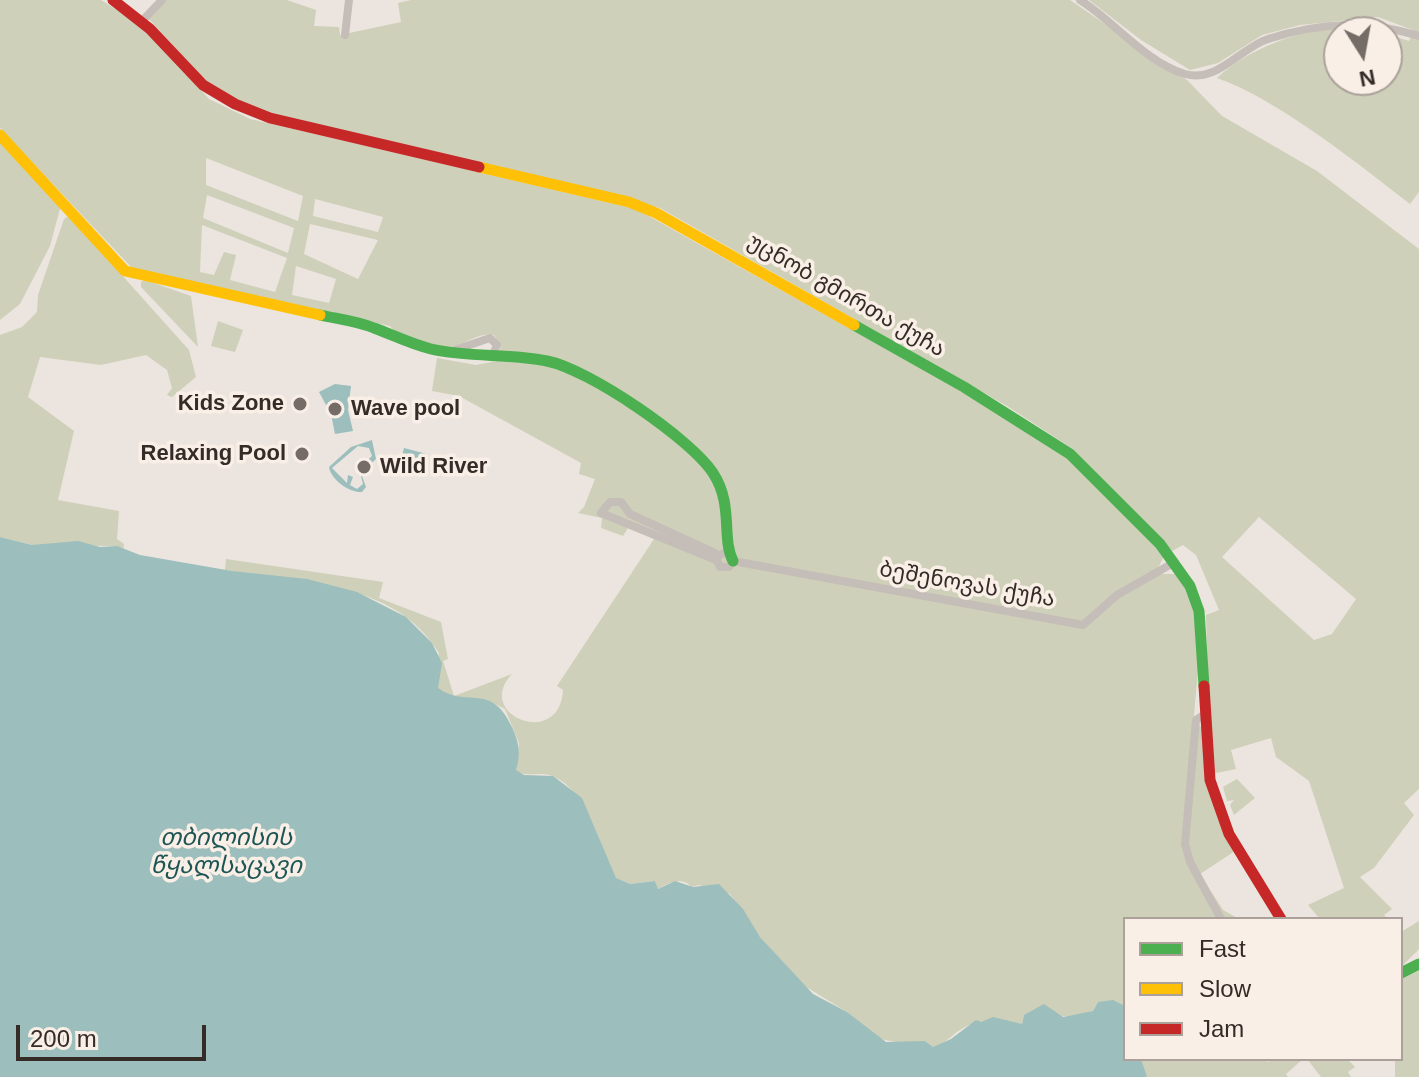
<!DOCTYPE html>
<html>
<head>
<meta charset="utf-8">
<style>
	body { margin:0 }
	#map { position:relative; width:1419px; height:1077px; overflow:hidden; background:#ece5df; font-family:Arial,sans-serif }
	canvas { display:block }
	.legend { position:absolute; left:1123px; top:917px; width:280px; height:144px; box-sizing:border-box; background:#f9efe6; border:2px solid #aba19a; margin:0; padding:10px 14px; list-style:none; font-size:24px; color:#352b27 }
	.legend li { display:flex; align-items:center; gap:16px; height:40px }
	.legend b { width:40px; border:2px solid #aba19a }
	.north { position:absolute; left:1323px; top:16px; width:80px; height:80px; box-sizing:border-box; background:#f9efe6; border:2px solid #aba19a; border-radius:50%; rotate:169deg; font-size:22px; font-weight:700; line-height:32px; text-align:center; color:#352b27 }
	.north::after { content:''; display:block; margin:auto; width:28px; height:36px; background:#756c67; clip-path:polygon(50% 0,100% 100%,50% 72%,0 100%) }
	.scale { position:absolute; left:16px; top:1025px; width:190px; height:36px; box-sizing:border-box; border:4px solid #352b27; border-top:0; padding-left:10px; font-size:24px; line-height:28px; white-space:nowrap; color:#352b27; -webkit-text-stroke:6px #f9efe6; paint-order:stroke }
</style>
</head>
<body>
<div id="map">
<canvas width="1419" height="1077"></canvas>
<ul class="legend">
<li><b style="height:10px;background:#4caf50"></b>Fast</li>
<li><b style="height:10px;background:#ffc107"></b>Slow</li>
<li><b style="height:10px;background:#c62828"></b>Jam</li>
</ul>
<div class="north">N</div>
<div class="scale">200 m</div>
</div>
<script>
const c = document.querySelector('canvas').getContext('2d');
c.lineJoin = 'round';
function fill(path, color) {
  c.fillStyle = color;
  c.fill(path, 'evenodd');
}
function strokePath(path, color, width, dash) {
  c.strokeStyle = color;
  c.lineWidth = width;
  c.lineCap = dash ? 'butt' : 'round';
  c.setLineDash(dash || []);
  c.stroke(path);
}
function write(font, color, halo, rows, align = 'center') {
  c.font = font + ' Arial,"Noto Sans Georgian",sans-serif';
  c.lineWidth = 7;
  c.setLineDash([]);
  c.textBaseline = 'middle';
  c.strokeStyle = halo;
  c.fillStyle = color;
  for (const [text, x, y, turn = 0] of rows) {
    c.save();
    c.translate(x, y);
    c.rotate((+turn || 0) * Math.PI / 180);
    c.textAlign = isNaN(turn) ? turn : align;
    if (halo) c.strokeText(text, 0, 0);
    c.fillText(text, 0, 0);
    c.restore();
  }
}
fill(new Path2D(`
	M0 0H101L147 29 209 99 250 119 636 209 947 383 1067 457 1165 554 1158 568 1161 574H1179L1193 604 1199 659 1183 837 1199 726 1203 728 1208 788 1235 851 1200 874 1223 910 1239 919H1125V1034L1098 1002 1093 1011C1083 1014 1069 1017 1059 1016 1046 1015 1036 1011 1024 1015L1022 1024C1003 1023 983 1017 965 1027 953 1033 947 1043 933 1048L925 1041 907 1044 880 1039 847 1012 803 985 760 937 730 894 699 885 691 887C683 876 667 883 658 889L655 881 630 884 615 878C600 846 587 789 552 776 539 771 527 778 516 771L519 743 505 709 487 700 452 696 431 689 439 653C394 579 298 584 225 570L226 559 383 582 379 598 441 622 448 659 443 661 454 696 512 674C473 715 560 750 563 690L557 686 654 539 628 528 623 536 601 528 602 518 578 513 584 507 595 479 579 474 581 463 459 396 432 391 437 358 476 365 497 361 501 346 494 335C477 332 466 345 450 347 432 350 401 340 390 326L132 268 0 128ZM206 158 303 196 298 221 206 185ZM207 195 294 228 288 253 203 218ZM315 199 383 217 378 232 313 216ZM310 224 378 240 358 279 304 254ZM202 225 287 258 275 292 230 280 236 255 224 252 214 275 200 272ZM296 266 336 279 329 303 292 295Z
	M162 0H287L316 10 314 26 339 27 340 35 401 22 398 3 411 0H1070L1187 80 1222 116 1317 171 1419 249V789L1404 803 1414 815 1374 868 1360 877 1392 909 1384 915 1388 919H1320L1308 905 1344 888 1309 781 1276 757 1271 738 1231 750 1236 769 1211 774 1206 615 1219 610 1196 555 1183 545 1172 551 1073 449 1007 406 660 208 287 119 234 99 207 82 148 18ZM1259 517 1356 599 1332 634 1314 640 1222 557Z
	M1089 0H1419V192L1410 204C1357 163 1279 100 1217 78 1254 43 1331 16 1382 32H1339V80H1387V34L1409 41 1413 30 1378 17 1300 25 1262 35 1218 63 1190 70 1141 40Z
	M0 140 61 205 50 246 20 304 0 320Z
	M69 216 189 350 196 377 172 397 167 395 172 388 167 370 146 355 101 365 40 357 28 397 74 431 58 500 119 511 117 539 124 544 123 551 117 546 32 545 0 537V335L22 327 37 312 38 295 64 219Z
	M145 280 191 296 198 347 141 287V282Z
	M218 321 243 330 235 352 211 346Z
	M1237 779 1255 798 1234 815 1230 805 1234 800 1227 801 1223 787Z
	M1419 921V949L1401 967V932Z
	M1419 971V1077H1395V1059H1401V979Z
	M1132 1059H1265L1268 1062 1272 1059H1303L1286 1074 1288 1077H1147Z
	M1307 1059H1347L1355 1067 1348 1072 1351 1077H1321Z`), '#ced0b9');
fill(new Path2D(`
	M335 384 351 386 348 410 353 431 335 434 331 414 319 392Z
	M372 440 376 459 361 473 366 487 362 492C350 493 331 480 329 467L351 447ZM358 446 369 448 372 456 359 468 363 484 357 489 350 485 353 477 348 475 347 483 332 468Z
	M404 448 427 454 423 466 401 460Z
	M0 537 32 545 78 541 100 547 117 546 140 555 232 571 307 579 357 592 406 617 432 643 442 663 438 688C467 709 491 681 512 727 519 742 521 754 516 770L524 775 553 776 582 798 616 878 630 884 655 881 658 889 675 881 693 887 719 884 743 909 760 937 813 994 847 1012 886 1042 925 1041 933 1047 951 1039 976 1020 981 1022 993 1017 1022 1024 1024 1015 1044 1004 1063 1017 1093 1011 1098 1002 1113 1000 1125 1006V1059H1141L1147 1077H0Z`), '#9cbebc');
strokePath(new Path2D(`
	M1080 0C1114 21 1145 62 1185 74 1218 83 1240 48 1268 39 1321 22 1366 20 1419 36
	M143 20 162 0
	M345 35 349 0
	M449 352 490 338 497 345 492 357
	M728 551 716 557 720 567H729L733 561 1083 625 1117 595 1175 562
	M716 560 601 513 610 502H621L630 514 717 554
	M1206 713 1196 720 1185 844 1190 862 1221 919`), '#c5bdb8', 8);
strokePath(new Path2D(`
	M320 315C338 319 357 321 374 328 393 335 411 344 431 349 470 358 509 353 547 361 588 369 690 438 713 473 734 505 721 537 733 561
	M854 325 964 387 1070 454 1160 544 1190 586 1199 611 1204 686
	M1401 973 1419 964`), '#4caf50', 11);
strokePath(new Path2D(`
	M0 135 125 271 320 315
	M479 167 629 202 656 213 854 325`), '#ffc107', 11);
strokePath(new Path2D(`
	M113 0 150 29 203 85 235 104 270 118 479 167
	M1204 686 1210 780 1229 834 1281 919`), '#c62828', 11);
for (const [x, y, r, color] of [
	[300,404,8,"#756c67"],
	[335,409,8,"#756c67"],
	[302,454,8,"#756c67"],
	[364,467,8,"#756c67"]
]) {
  const dot = new Path2D();
  dot.arc(x, y, r, 0, 2 * Math.PI);
  c.fillStyle = color;
  c.fill(dot);
  strokePath(dot, '#f9efe6', 3);
}
write('22px', '#352b27', '#f9efe6', [
	["უცნობ გმირთა ქუჩა",846,296,30],
	["ბეშენოვას ქუჩა",967,585,10]
]);
write('bold 22px', '#352b27', '#f9efe6', [
	["Kids Zone",284,404],
	["Wave pool",351,409,"left"],
	["Relaxing Pool",286,454],
	["Wild River",380,467,"left"]
], 'right');
write('italic 24px', '#1d5555', '#f9efe6', [
	["თბილისის",226,838],
	["წყალსაცავი",226,866]
]);
</script>
</body>
</html>
